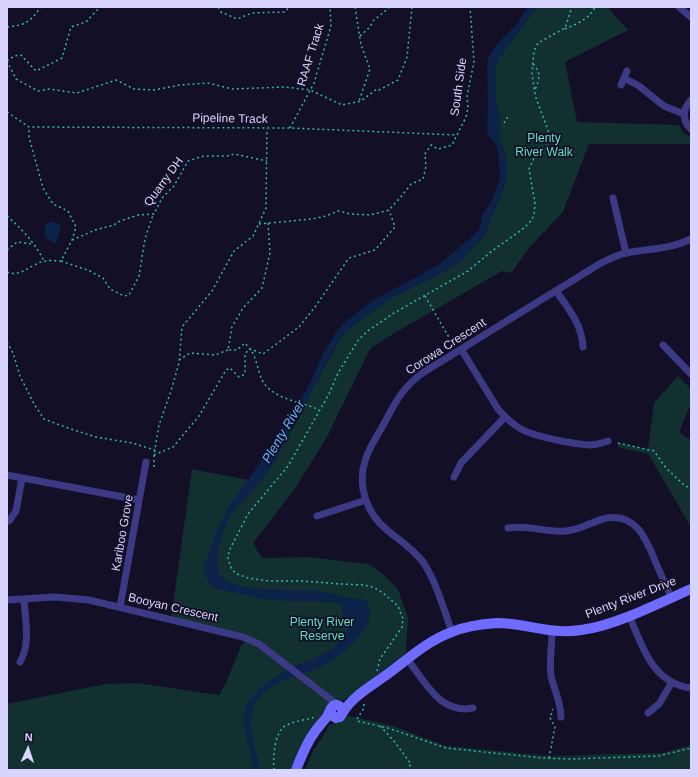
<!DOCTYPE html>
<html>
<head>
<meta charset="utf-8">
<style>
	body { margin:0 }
	#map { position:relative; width:698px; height:777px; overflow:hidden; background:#130f26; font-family:Helvetica,sans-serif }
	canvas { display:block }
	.frame { position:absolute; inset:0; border:8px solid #d9d4ff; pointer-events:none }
	.north { position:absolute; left:8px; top:729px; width:40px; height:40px; -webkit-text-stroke:3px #130f26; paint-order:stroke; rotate:3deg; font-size:11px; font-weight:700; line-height:16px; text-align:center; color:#d9d4ff }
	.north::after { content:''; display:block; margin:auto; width:14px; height:18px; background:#d9d4ff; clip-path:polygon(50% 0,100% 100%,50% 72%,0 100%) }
</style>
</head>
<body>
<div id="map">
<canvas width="698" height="777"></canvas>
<div class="frame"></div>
<div class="north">N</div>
</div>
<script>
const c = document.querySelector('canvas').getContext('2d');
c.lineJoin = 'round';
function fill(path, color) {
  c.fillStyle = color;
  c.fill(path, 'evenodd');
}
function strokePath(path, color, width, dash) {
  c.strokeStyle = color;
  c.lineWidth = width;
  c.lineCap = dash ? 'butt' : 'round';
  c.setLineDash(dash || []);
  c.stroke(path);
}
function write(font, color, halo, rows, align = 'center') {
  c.font = font + ' Helvetica,sans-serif';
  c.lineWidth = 3.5;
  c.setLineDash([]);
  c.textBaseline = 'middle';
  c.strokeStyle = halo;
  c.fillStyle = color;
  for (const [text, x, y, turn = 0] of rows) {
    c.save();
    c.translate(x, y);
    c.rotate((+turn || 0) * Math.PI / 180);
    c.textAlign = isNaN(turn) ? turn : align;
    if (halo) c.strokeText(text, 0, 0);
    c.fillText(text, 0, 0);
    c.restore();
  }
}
fill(new Path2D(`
	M537 7H607L628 30 565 62 577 122 679 125 683 132 691 138V144H589L563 212 528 249 511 273 502 271 393 334 370 349 327 437 294 490 253 543 262 558 309 557 368 564 383 574 398 589 408 618 406 653 350 696 344 700 337 701 293 770H7V704L105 684 137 683 219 695 225 685 242 644 250 640 171 619 192 469 254 481 285 441 299 418 313 388 342 336 352 326 393 297 436 276 456 264 465 257 486 233 490 221 502 193 507 175 506 157 500 140V119L496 100 495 70 499 58Z
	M678 376 691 389V403L679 432 691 440V527L648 454 617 447 619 443 648 449 654 403Z
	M345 715 390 725 446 746 549 756 663 753 691 745V770H305L313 751 327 730 328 726 337 722Z`), '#12302f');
fill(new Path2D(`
	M528 7H537L499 58 495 70 496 100 500 119V140L506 157 507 175 502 193 490 221 486 233 465 257 456 264 436 276 393 297 352 326 342 336C332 353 322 370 313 388 304 406 295 423 285 441 281 449 277 459 271 467 267 474 261 482 255 488 246 499 234 508 228 521 221 535 216 553 218 569 221 595 297 589 316 591 325 591 333 594 342 597 354 600 372 593 370 615 369 625 361 634 355 641 347 649 338 658 327 664 302 678 277 675 258 700 255 704 253 707 252 712 247 731 258 751 260 770H252C252 765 252 760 251 755 248 740 241 725 245 710 250 692 278 674 294 666 313 658 327 656 341 640 344 636 348 632 348 627L343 616 342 605 332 602 286 601 264 599 214 588 205 576 204 566 218 527 228 508 285 428 310 383 323 354 336 332 346 321 372 301 437 266 471 238 480 228 482 216 492 200 500 178 498 149 494 142 487 134 488 103 487 65 489 56 496 45 515 26Z
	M51 221 61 225 56 244 45 236V226Z`), '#0c2248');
strokePath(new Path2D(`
	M218 7 221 12 237 19 252 13 285 12 289 7
	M355 7 361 45 370 69 359 101
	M7 27C26 25 30 22 41 7
	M565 29C577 24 589 19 595 7
	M360 36 370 27 373 21 390 7
	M7 61 16 79 38 91 49 89 77 93 116 80 134 89 154 90 180 85 208 83 232 89 285 87 310 90 342 105 361 101 377 89 379 90 398 80 407 57 412 7
	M7 61 14 56 21 55 36 71 62 58 71 27 86 22 100 7
	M533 64C542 73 539 80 535 90
	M7 112 29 127 290 128 457 135
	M504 123 509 115
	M290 128 314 83 331 26 330 7
	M7 216C22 229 35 243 44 261
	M268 223 270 253 262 288 243 308 232 327 228 350H237L245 343C247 346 250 348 251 350 256 357 258 371 262 380 273 400 301 401 319 410
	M259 224 312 219 326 216 338 211 350 214 370 215 389 210 400 198 411 184 423 179 426 166 425 154 431 145 438 149 452 145 466 117 468 107 467 96 474 62 470 7
	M72 240 84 235 95 230 114 225 120 221 138 215 154 214 162 198 174 186 188 161 204 156H227L234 154 267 161
	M7 250 17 242 33 244
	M61 261 90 271 103 278 110 289 124 296 129 295 139 276 145 239 153 215
	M7 272C21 278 32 263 45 261 50 260 56 261 61 261L72 240 76 227 68 211 53 204 43 188 29 137V127
	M425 296 454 346
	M7 342 13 353 20 376 34 404 44 419 68 428 96 437 132 443 155 450
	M179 360 190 353 215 355 228 350
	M618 443 654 451 666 468 685 486 691 488
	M154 455 173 447 199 416 226 370 230 368 239 377 245 374V354L249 349 256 351 263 354 299 327 315 307 349 258 375 250 395 227 389 210
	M154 467V455L159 425 171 391 179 363 182 327 212 291 234 251 253 236 266 208 267 129
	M377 671 380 659 402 627 403 619 398 606 383 593 373 587 364 585 340 584 303 581H269L248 578 237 574 232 570 228 559 229 551 248 514 288 466 329 394 338 373 359 339 369 330 394 313 468 271 492 251 524 228 531 221 534 215 535 203 529 169 534 158 547 147 549 139 548 130 536 98 534 88 532 73 534 51 538 43 565 28 572 7
	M364 704V708L357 719V721L388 728 446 748 542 758 572 759 658 756 691 748
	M380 726 394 741 411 764 407 770
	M549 758 555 727 550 718 553 709
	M274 770C273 758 274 733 285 726 293 721 306 720 315 717`), '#2fb8b0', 1.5, [2, 3]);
strokePath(new Path2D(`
	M679 7 691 17
	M624 78 639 86 664 106 684 114
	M621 85 627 71
	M691 100C682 110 682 120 691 129
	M613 198 626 253
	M556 291C569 309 582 325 583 347
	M663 345 691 374
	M461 349 498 409C505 417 512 424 521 429 535 437 574 444 590 445 596 445 602 443 608 441
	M7 475 139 500
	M454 477 461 463 505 417
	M317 516 366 500
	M9 521 16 511 22 478
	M508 528C528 524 546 533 566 531 581 530 592 521 607 518 637 513 647 541 656 563 661 575 666 586 671 597
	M7 600 55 597 89 600 243 637 259 644 338 705
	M120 607 146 462
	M629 615C642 646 652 683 691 688
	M552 631C552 646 549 662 551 676 554 690 561 702 561 717
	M452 632C444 610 436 581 423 562 413 549 399 540 387 530 367 514 357 486 365 461 368 450 375 439 381 429 395 404 400 389 424 372L601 263C610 259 618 254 627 253 651 248 668 250 691 239
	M407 659C425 681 440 715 473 708
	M20 662C31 644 25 619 24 599
	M648 713 659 704 672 682`), '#3d3a85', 7);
strokePath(new Path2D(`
	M343 712C354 695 373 685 389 673 409 658 429 640 452 632 466 626 482 624 497 623 526 623 550 635 581 630 615 626 659 603 691 589
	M296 770C301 757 306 744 314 733 318 727 322 723 326 718 329 715 329 710 332 707 337 702 342 707 343 712L340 717 336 718 333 716 330 711`), '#6f6bff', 10);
write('12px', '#d9d4ff', '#130f26', [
	["RAAF Track",311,55,-73],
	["South Side",459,87,-82],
	["Pipeline Track",230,119,1],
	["Quarry DH",164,182,-54],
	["Corowa Crescent",446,347,-33],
	["Kariboo Grove",123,533,-80],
	["Plenty River Drive",631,598,-21],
	["Booyan Crescent",173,608,13]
]);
write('12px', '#5fe0c0', '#130f26', [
	["Plenty",544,139],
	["River Walk",544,153],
	["Plenty River",322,623],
	["Reserve",322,637]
]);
write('italic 13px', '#62b6ff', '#130f26', [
	["Plenty River",284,432,-59]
]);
</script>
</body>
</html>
